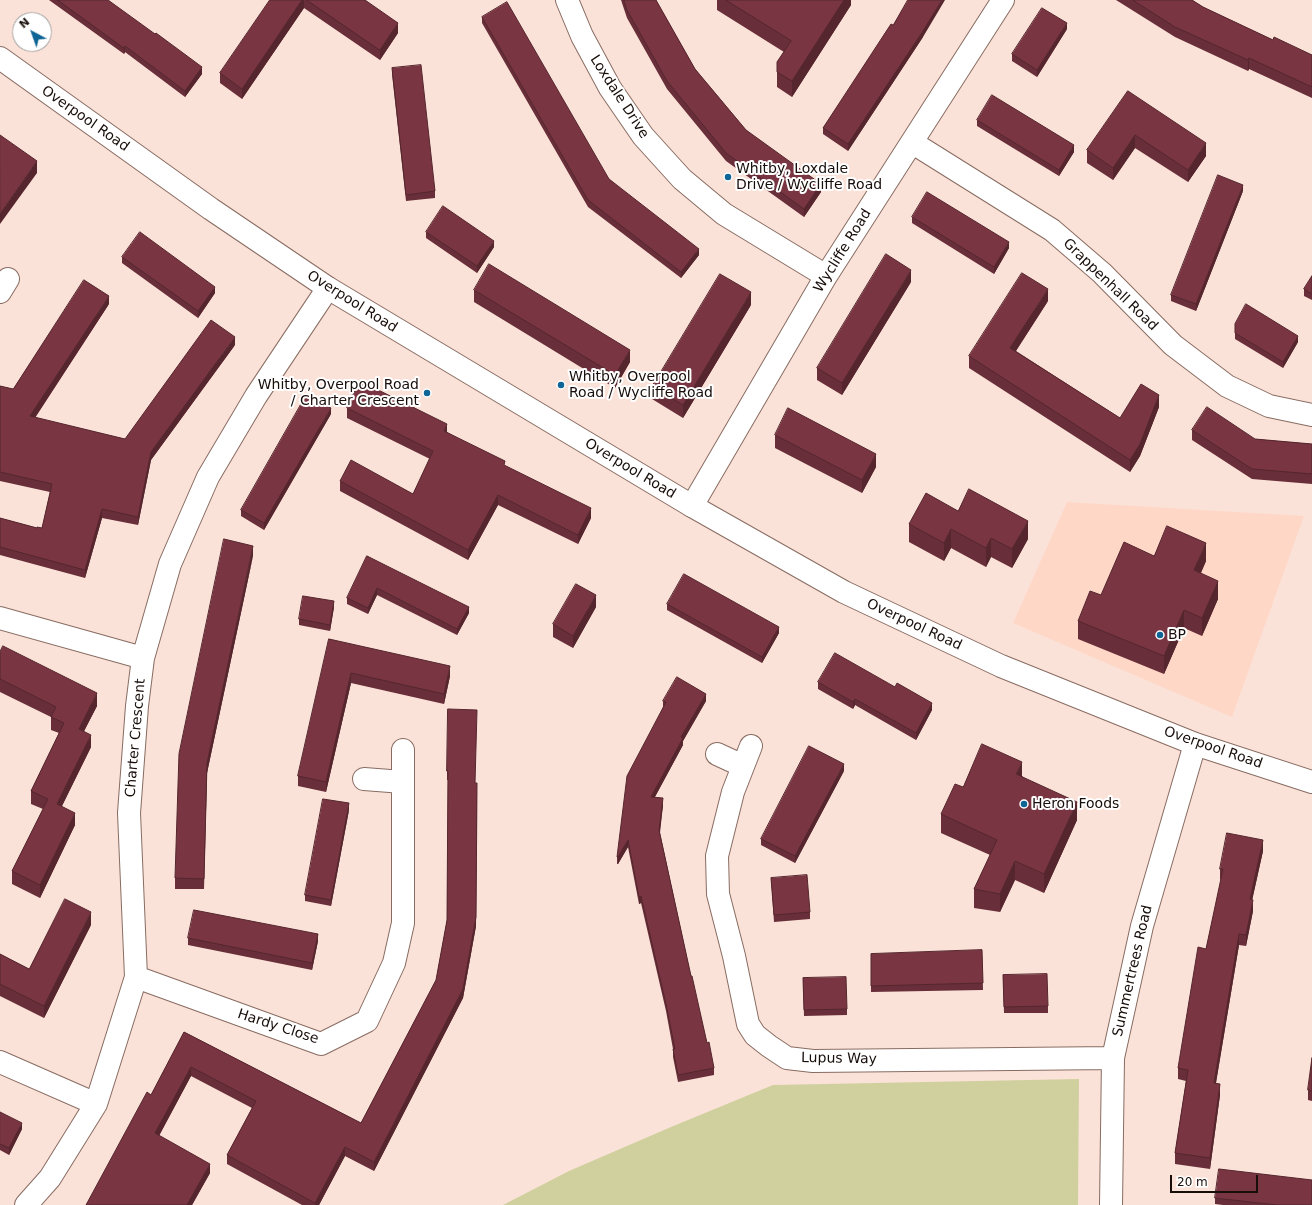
<!DOCTYPE html>
<html>
<head>
<meta charset="utf-8">
<style>
	body { margin:0 }
	#map { position:relative; width:1312px; height:1205px; overflow:hidden; background:#fbe2d8; font-family:"DejaVu Sans",sans-serif }
	canvas { display:block }
	.north { position:absolute; left:12px; top:12px; width:40px; height:40px; box-sizing:border-box; background:#fff; border:1px solid #a29e9d; border-radius:50%; rotate:319deg; font-size:11px; font-weight:700; line-height:16px; text-align:center; color:#170d09 }
	.north::after { content:''; display:block; margin:auto; width:14px; height:18px; background:#0f6596; clip-path:polygon(50% 0,100% 100%,50% 72%,0 100%) }
	.scale { position:absolute; left:1170px; top:1175px; width:88px; height:18px; box-sizing:border-box; border:2px solid #170d09; border-top:0; padding-left:5px; font-size:12px; line-height:14px; white-space:nowrap; color:#170d09; -webkit-text-stroke:3px #fff; paint-order:stroke }
</style>
</head>
<body>
<div id="map">
<canvas width="1312" height="1205"></canvas>
<div class="north">N</div>
<div class="scale">20 m</div>
</div>
<script>
const c = document.querySelector('canvas').getContext('2d');
c.lineJoin = 'round';
function fill(path, color) {
  c.fillStyle = color;
  c.fill(path, 'evenodd');
}
function strokePath(path, color, width, dash) {
  c.strokeStyle = color;
  c.lineWidth = width;
  c.lineCap = dash ? 'butt' : 'round';
  c.setLineDash(dash || []);
  c.stroke(path);
}
function write(font, color, halo, rows, align = 'center') {
  c.font = font + ' "DejaVu Sans",sans-serif';
  c.lineWidth = 4;
  c.setLineDash([]);
  c.textBaseline = 'middle';
  c.strokeStyle = halo;
  c.fillStyle = color;
  for (const [text, x, y, turn = 0] of rows) {
    c.save();
    c.translate(x, y);
    c.rotate((+turn || 0) * Math.PI / 180);
    c.textAlign = isNaN(turn) ? turn : align;
    if (halo) c.strokeText(text, 0, 0);
    c.fillText(text, 0, 0);
    c.restore();
  }
}
fill(new Path2D(`
	M1067 502 1304 516 1232 717 1013 623Z`), '#fed7c7');
fill(new Path2D(`
	M1079 1079 1078 1205H503L569 1171 671 1127 773 1085Z`), '#d0d09e');
const street = new Path2D(`
	M567 0 582 36 610 88 643 136 682 179 724 214 826 276
	M913 143 1052 230 1102 273 1173 345 1227 386 1269 406 1312 415
	M0 292 8 279
	M692 506 826 276 1003 0
	M0 618 143 658
	M751 746 733 792 717 856 718 894 734 956 748 1024 755 1035 769 1046 787 1058 813 1061 1113 1058
	M717 754 743 766
	M364 779 403 782
	M136 977 321 1044 367 1021 394 963 403 923V750
	M0 1062 96 1104
	M26 1205 50 1178 96 1104 136 977 129 813 137 706 143 658 170 564 208 477 256 396 328 288
	M1111 1205 1113 1058 1142 926 1195 744`);
const secondary = new Path2D(`
	M0 58 211 209 328 288 692 506 844 592 1001 666 1195 744 1312 782`);
strokePath(street, '#886c62', 24);
strokePath(secondary, '#886c62', 24);
strokePath(street, '#fff', 22);
strokePath(secondary, '#fff', 22);
fill(new Path2D(`
	M49 0H108L202 74 185 97 125 52 124 54Z
	M270 0H365L398 33 380 60 304 8 242 99 220 83V73Z
	M621 0H656L695 69 746 130 821 192 804 217 726 161 667 89 627 18Z
	M717 0H851V5L792 97 777 87V62L784 52 717 10Z
	M1116 0H1192L1203 7 1273 40 1312 55V98L1249 69 1248 71 1175 37Z
	M482 17 609 179 699 255 681 278 588 207 482 23Z
	M893 25 923 37 848 151 823 134V128Z
	M1067 29 1037 77 1012 61V54Z
	M392 68 435 191V198L406 201 392 74Z
	M1128 91 1206 156 1188 182 1135 148 1113 180 1087 163V150Z
	M977 120 1074 152 1059 176 977 126Z
	M1243 191 1196 311 1171 301V295Z
	M912 217 1009 248 994 274 912 223Z
	M426 232 494 247 477 273 426 238Z
	M122 257 215 293 198 318 122 263Z
	M1312 276V300L1304 296V289Z
	M911 282 842 395 817 380V368Z
	M474 290 630 362 615 388 474 302Z
	M1048 301 1016 351 1120 418 1159 407 1140 456 1130 472 969 368V356Z
	M109 304 35 418 125 439 235 345 151 460 138 525 102 518 85 578 0 555V518L37 528H42L50 492 0 481V386L13 389Z
	M751 305 683 418 652 399V387Z
	M1235 324 1298 342 1283 368 1235 339Z
	M347 408 447 432 505 466 591 518 578 544 498 505 468 560 340 491V481L413 494 430 459 347 418Z
	M331 414 264 530 241 516V510Z
	M1192 430 1255 439 1312 444V484L1252 479 1192 440Z
	M775 435 876 467 862 493 775 448Z
	M958 511 1028 539 1012 568 991 557 986 567 951 548 944 561 909 542V524Z
	M253 556 207 773 204 889H175V878Z
	M367 556 469 613 457 635 377 595 368 614 347 604V598Z
	M1154 556 1206 561 1201 573 1218 599 1202 636 1184 628 1164 674 1078 639V621L1101 595Z
	M667 604 779 633 762 663 667 610Z
	M334 607 330 631 299 625V619Z
	M596 607 573 648 553 637V624Z
	M329 639 450 676 444 704 351 683 326 792 298 786V776Z
	M0 652 97 706 84 731 91 747 62 806 75 825 40 898 12 884V871L43 809 31 804V791L59 733 51 730V717L0 692Z
	M818 682 932 710 916 740 855 705 853 709 818 689Z
	M663 701H706L683 741V745L655 797 663 805 660 833 691 976 707 1043 714 1068V1075L678 1082 673 1057V1049L666 1011 641 903 639 904 628 847 618 864H617V857L663 708Z
	M448 709 475 783 476 926 463 998 374 1171 345 1156 319 1205H302L227 1164V1155L252 1108 191 1076 159 1136 210 1173 192 1205H86L151 1095 184 1032 361 1123 436 980 447 920 448 780H447V771Z
	M844 771 795 863 761 845V839Z
	M1022 776 1077 820 1044 893 1015 880 1000 912 974 908V889L990 855 941 833V814L963 787Z
	M349 810 331 906 305 901V895Z
	M1263 851 1252 900 1253 911 1246 946 1239 945 1216 1083 1220 1095 1210 1169 1175 1164V1153L1186 1081 1178 1079V1068L1206 949 1221 880 1220 879V869Z
	M771 878 810 912V919L774 922Z
	M91 925 44 1018 0 996V954L29 969Z
	M188 938 318 941 312 970 188 945Z
	M982 950 983 990 871 992V954Z
	M1003 975 1048 1006V1013H1004Z
	M803 978 847 1009V1015L804 1016Z
	M1312 1058V1101L1308 1100V1090Z
	M0 1112 22 1129 9 1155 0 1150Z
	M1215 1198 1312 1205H1223L1215 1204Z`), '#682e39');
fill(new Path2D(`
	M302 0H304V8L242 99V89Z
	M844 0H851V5L792 97V81Z
	M942 0H945L923 37 848 151V144Z
	M398 23V33L380 60V50Z
	M1067 23V29L1037 77V70Z
	M125 46V52L124 54V48Z
	M1249 58V69L1248 71V60Z
	M202 67V74L185 97V91Z
	M1135 135V148L1113 180V168Z
	M1206 143V156L1188 182V170Z
	M1074 145V152L1059 176V170Z
	M37 161V173L0 224V231V214Z
	M821 184V192L804 217V209Z
	M1243 185V191L1196 311V304Z
	M494 241V247L477 273V266Z
	M1009 242V248L994 274V267Z
	M699 249V255L681 278V272Z
	M911 270V282L842 395V383Z
	M215 287V293L198 318V311Z
	M1048 289V301L1010 360V348Z
	M751 292V305L683 418V405Z
	M109 296V304L30 425V416Z
	M1298 336V342L1283 368V362Z
	M235 337V345L151 460 138 525V517L151 452Z
	M630 350V362L615 388V375Z
	M1159 395V407L1140 456 1130 472V460Z
	M331 408V414L264 530V523Z
	M447 424V433L444 431Z
	M876 454V467L862 493V480Z
	M498 495V505L468 560V550Z
	M591 508V518L578 544V535Z
	M102 509V518L85 578V570Z
	M1028 521V539L1012 568V549Z
	M951 529V548L944 561V543Z
	M991 538V557L986 567V548Z
	M1206 543V561L1194 588V570Z
	M253 546V556L207 773 204 889 207 763Z
	M1218 581V599L1202 636V618Z
	M377 588V595L368 614V608Z
	M596 595V607L573 648V636Z
	M334 601V607L330 631V625Z
	M469 607V613L457 635V629Z
	M1184 610V628L1164 674V656Z
	M779 627V633L762 663V657Z
	M450 666V676L444 704V694Z
	M351 673V683L326 792V782Z
	M97 693V706L79 741V729Z
	M706 694V701L683 741V745L651 804V797L681 737Z
	M855 699V705L853 709V702Z
	M932 703V710L916 740V733Z
	M91 735V747L57 816V804Z
	M1022 762V780L1016 774Z
	M844 764V771L795 863V856Z
	M477 783 476 926 463 998 374 1171V1162L463 989Z
	M663 798V805L659 837V830Z
	M1077 802V820L1044 893V874Z
	M349 803V810L331 906V900Z
	M75 813V825L40 898V885Z
	M628 840V847L618 864V857Z
	M1263 840V851L1250 910V899Z
	M1015 861V880L1000 912V894Z
	M641 896V903L639 904V897Z
	M1253 900V911L1246 946V935Z
	M91 912V925L44 1018V1006Z
	M318 934V941L312 970V963Z
	M1239 934V945L1214 1094V1083Z
	M191 1067V1076L155 1143V1133Z
	M1220 1084V1095L1210 1169V1158Z
	M22 1123V1129L9 1155V1148Z
	M345 1147V1156L319 1205H315V1203Z
	M210 1164V1173L192 1205H187Z`), '#55262e');
const building = new Path2D(`
	M58 0H108L155 34 156 33 202 67 185 91 125 46 124 48Z
	M270 0H302L242 89 220 73Z
	M307 0H365L398 23 380 50Z
	M624 0H656L695 69 746 130 821 184 804 209 726 153 667 81 627 10Z
	M726 0H844L792 81 777 72V62L791 41Z
	M908 0H942L923 31 848 144 823 128 891 24 893 25Z
	M1133 0H1192L1203 7 1273 40 1274 37 1312 55V87L1249 58 1248 60 1175 27Z
	M507 2 609 179 699 249 681 272 588 200 482 17Z
	M1042 8 1067 23 1037 70 1012 54Z
	M421 65 435 191 406 195 392 68Z
	M1128 91 1206 143 1188 170 1135 135 1113 168 1087 150Z
	M992 95 1074 145 1059 170 977 120Z
	M0 135 37 161 0 214Z
	M1218 175 1243 185 1196 304 1171 295Z
	M927 192 1009 242 994 267 912 217Z
	M443 206 494 241 477 266 426 232Z
	M140 232 215 287 198 311 122 257Z
	M886 254 911 270 842 383 817 368Z
	M489 264 630 350 615 375 474 290Z
	M1022 273 1048 289 1010 348 1120 418 1141 384 1159 395 1140 444 1130 460 969 356Z
	M720 274 751 292 683 405 652 387Z
	M1312 276V294L1304 289Z
	M84 280 109 296 30 416 125 439 211 320 235 337 151 452 138 517 102 509 85 570 0 547V518L37 528V527L42 528 52 484 0 472V386L13 389Z
	M1246 304 1298 336 1283 362 1235 333V324Z
	M360 381 447 424 444 431 505 461 504 465 591 508 578 535 498 495 468 550 340 481 351 460 413 494 433 451 347 408Z
	M307 394 331 408 264 523 241 510Z
	M1207 407 1255 439 1312 444V474L1252 469 1192 430Z
	M788 408 876 454 862 480 775 435Z
	M969 489 1028 521 1012 549 991 538 986 548 951 529 944 543 909 524 926 493 958 511Z
	M1167 526 1206 543 1194 570 1218 581 1202 618 1184 610 1164 656 1078 621 1090 591 1101 595 1124 542 1154 556Z
	M224 539 253 546 207 763 204 879 175 878 179 754Z
	M367 556 469 607 457 629 377 588 368 608 347 598Z
	M684 574 779 627 762 657 667 604Z
	M576 584 596 595 573 636 553 624Z
	M303 596 334 601 330 625 299 619Z
	M329 639 450 666 444 694 351 673 326 782 298 776Z
	M3 646 97 693 79 729 91 735 57 804 75 813 40 885 12 871 48 799 31 791 64 723 51 717 56 707 0 679V652Z
	M835 653 895 687 897 683 932 703 916 733 855 699 853 702 818 682Z
	M677 677 706 694 681 737 683 738 651 797 663 798 659 830 691 976H692L707 1043 709 1042 714 1068 678 1075 673 1049H675L666 1004 641 896 639 897 628 840 618 857H617L627 776 666 702 663 701Z
	M448 709 477 710 475 783H477L476 917 463 989 374 1162 345 1147 315 1203 227 1155 256 1101 191 1067 155 1133 210 1164 187 1205H86L147 1092 151 1095 184 1032 361 1123 436 980 447 920 448 771H447Z
	M982 744 1022 762 1016 774 1077 802 1044 874 1015 861 1000 894 974 889 997 840 941 814 955 784 963 787Z
	M809 746 844 764 795 856 761 839Z
	M323 799 349 803 331 900 305 895Z
	M1227 833 1263 840 1250 899 1253 900 1246 935 1239 934 1214 1083 1220 1084 1210 1158 1175 1153 1188 1070 1178 1068 1198 947 1206 949 1223 869H1220Z
	M807 875 810 912 774 915 771 878Z
	M65 899 91 912 44 1006 0 984V954L29 969Z
	M194 910 318 934 312 963 188 938Z
	M982 950 983 983 871 986V954Z
	M1047 974 1048 1006 1004 1007 1003 975Z
	M846 977 847 1009 804 1010 803 978Z
	M1312 1058V1091L1308 1090Z
	M0 1112 22 1123 9 1148 0 1144Z
	M1219 1169 1312 1180V1205H1277L1215 1198Z`);
fill(building, '#793642');
strokePath(building, '#55262e', 1);
for (const [x, y, r, color] of [
	[728,177,4,"#0f6596"],
	[561,385,4,"#0f6596"],
	[427,393,4,"#0f6596"],
	[1160,635,4,"#0f6596"],
	[1024,804,4,"#0f6596"]
]) {
  const dot = new Path2D();
  dot.arc(x, y, r, 0, 2 * Math.PI);
  c.fillStyle = color;
  c.fill(dot);
  strokePath(dot, '#fff', 1.5);
}
write('14px', '#170d09', '#fff', [
	["Loxdale Drive",619,97,57],
	["Overpool Road",85,119,35],
	["Wycliffe Road",843,251,-58],
	["Grappenhall Road",1110,285,44],
	["Overpool Road",352,302,32],
	["Overpool Road",630,469,31],
	["Overpool Road",914,625,25],
	["Charter Crescent",136,738,-85],
	["Overpool Road",1213,748,19],
	["Summertrees Road",1133,971,-77],
	["Hardy Close",278,1027,18],
	["Lupus Way",839,1059,1]
]);
write('14px', '#170d09', '#fff', [
	["Whitby, Loxdale",736,169],
	["Drive / Wycliffe Road",736,185],
	["Whitby, Overpool",569,377],
	["Road / Wycliffe Road",569,393],
	["Whitby, Overpool Road",419,385,"right"],
	["/ Charter Crescent",419,401,"right"],
	["BP",1168,635],
	["Heron Foods",1032,804]
], 'left');
</script>
</body>
</html>
